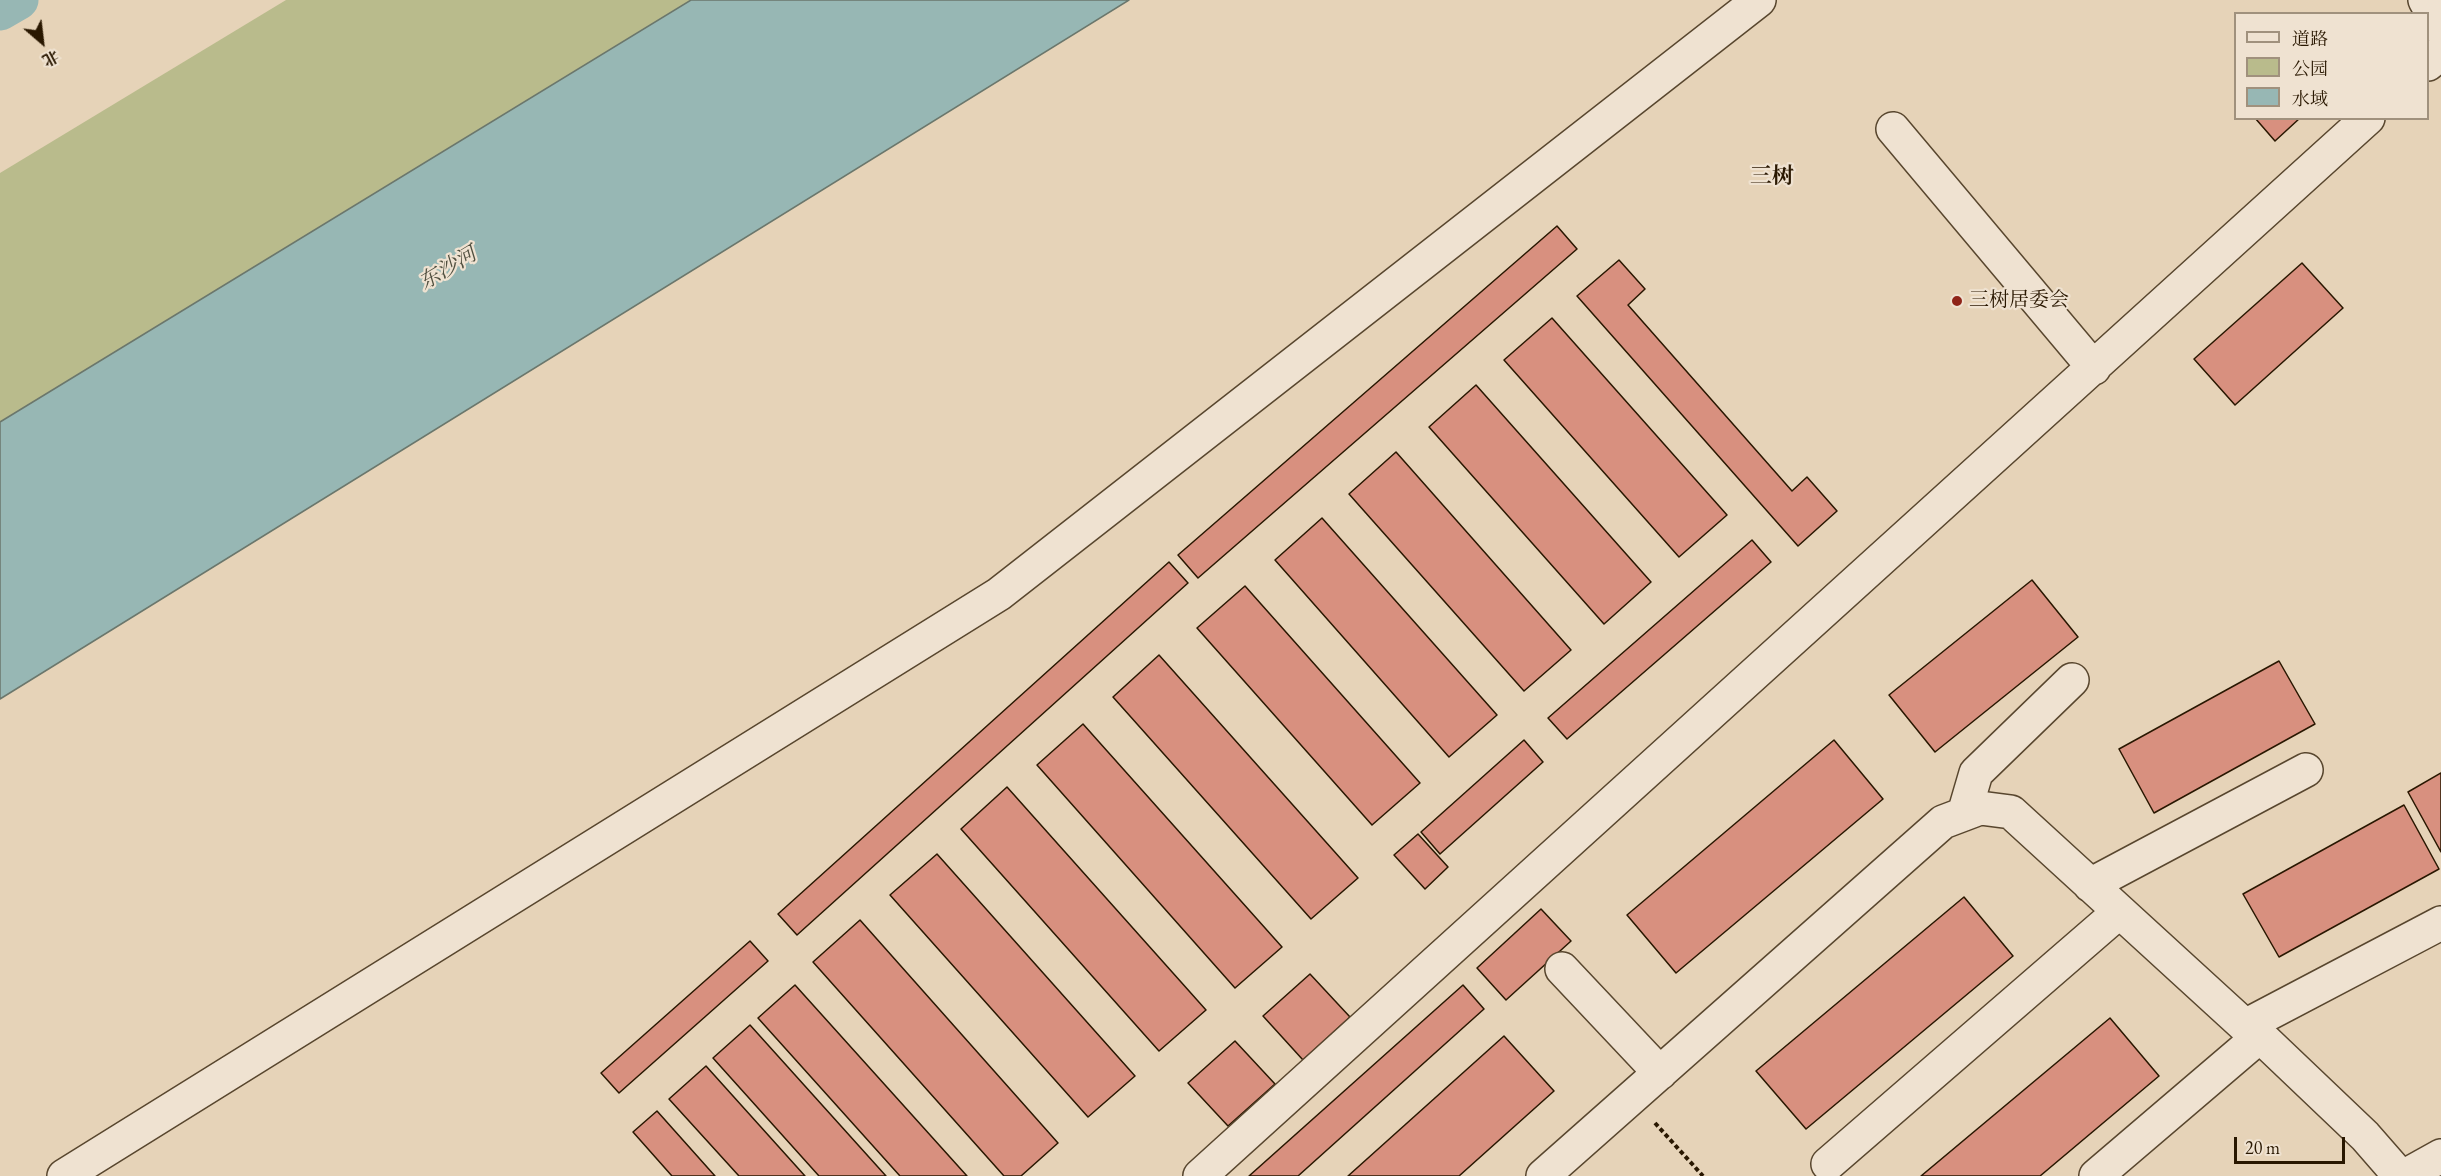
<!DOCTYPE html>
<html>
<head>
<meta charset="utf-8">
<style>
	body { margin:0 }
	#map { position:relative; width:2441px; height:1176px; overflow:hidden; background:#e6d3b8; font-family:"EB Garamond","Noto Serif SC",serif }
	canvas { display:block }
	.legend { position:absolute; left:2234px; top:12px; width:195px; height:108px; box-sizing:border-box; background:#efe2d1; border:2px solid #a0917d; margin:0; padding:8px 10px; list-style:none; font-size:18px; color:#291700 }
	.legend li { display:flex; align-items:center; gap:12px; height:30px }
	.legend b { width:30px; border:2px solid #a0917d }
	.north { position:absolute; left:12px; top:12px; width:60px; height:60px; -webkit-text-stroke:4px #efe2d1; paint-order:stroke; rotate:152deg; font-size:16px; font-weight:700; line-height:24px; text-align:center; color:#291700 }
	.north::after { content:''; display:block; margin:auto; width:21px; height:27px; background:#291700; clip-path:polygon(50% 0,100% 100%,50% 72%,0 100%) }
	.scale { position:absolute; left:2234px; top:1137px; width:111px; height:27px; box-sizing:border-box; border:3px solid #291700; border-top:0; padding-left:8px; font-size:18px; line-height:21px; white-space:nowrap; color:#291700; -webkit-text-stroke:4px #efe2d1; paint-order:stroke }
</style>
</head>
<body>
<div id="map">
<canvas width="2441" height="1176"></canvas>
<ul class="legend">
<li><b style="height:8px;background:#efe2d1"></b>道路</li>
<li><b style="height:16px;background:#b9bb8c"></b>公园</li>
<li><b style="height:16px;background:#97b7b4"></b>水域</li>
</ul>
<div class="north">北</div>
<div class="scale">20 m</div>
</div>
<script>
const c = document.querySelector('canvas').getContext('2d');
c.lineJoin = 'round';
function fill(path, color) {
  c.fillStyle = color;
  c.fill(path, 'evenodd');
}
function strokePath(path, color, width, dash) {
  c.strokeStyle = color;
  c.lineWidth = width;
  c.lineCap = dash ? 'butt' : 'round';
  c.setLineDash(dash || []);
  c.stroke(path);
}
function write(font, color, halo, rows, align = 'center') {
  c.font = font + ' "EB Garamond","Noto Serif SC",serif';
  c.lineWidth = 4.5;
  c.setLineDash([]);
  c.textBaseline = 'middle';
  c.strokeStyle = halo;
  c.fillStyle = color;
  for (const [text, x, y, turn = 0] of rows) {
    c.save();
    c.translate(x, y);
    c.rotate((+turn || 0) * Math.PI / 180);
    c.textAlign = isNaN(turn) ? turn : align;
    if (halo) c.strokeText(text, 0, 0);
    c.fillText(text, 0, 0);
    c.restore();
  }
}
fill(new Path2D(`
	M286 0H691L0 422V173Z`), '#b9bb8c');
const water = new Path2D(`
	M691 0H1129L0 699V422Z`);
fill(water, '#97b7b4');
strokePath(water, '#6b776c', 1.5);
strokePath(new Path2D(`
	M0 11 19 0`), '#97b7b4', 39);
const building = new Path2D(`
	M2255 118H2300L2275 141Z
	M1557 226 1577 249 1198 578 1178 555Z
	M1619 260 1645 289 1628 305 1792 491 1807 477 1837 511 1798 546 1577 296Z
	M2302 263 2343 308 2235 405 2194 359Z
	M1552 318 1727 515 1679 557 1504 360Z
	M1476 385 1651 582 1604 624 1429 427Z
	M1396 452 1571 650 1524 691 1349 494Z
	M1322 518 1497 715 1449 757 1275 560Z
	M1752 540 1771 562 1567 739 1548 718Z
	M1169 562 1188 583 797 935 778 914Z
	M2032 580 2078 637 1935 752 1889 695Z
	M1245 586 1420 783 1372 825 1197 628Z
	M1159 655 1358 878 1311 919 1113 697Z
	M2279 661 2315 724 2154 813 2119 749Z
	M1083 724 1282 947 1235 988 1037 765Z
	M1524 740 1543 762 1440 854 1421 832Z
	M1834 740 1883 799 1676 973 1627 915Z
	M2441 773V852L2408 792Z
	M1007 787 1206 1010 1159 1051 961 829Z
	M2404 805 2439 869 2279 957 2243 894Z
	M1418 834 1448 867 1425 889 1394 855Z
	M937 854 1135 1076 1088 1117 890 895Z
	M1964 897 2013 956 1806 1129 1756 1071Z
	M1541 909 1571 941 1506 1000 1477 968Z
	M860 920 1058 1143 1021 1176H1004L813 962Z
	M750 941 768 961 619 1093 601 1073Z
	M1310 974 1350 1017 1303 1060 1263 1016Z
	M795 985 967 1176H900L758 1018Z
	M1463 985 1484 1009 1298 1176H1249Z
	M2110 1018 2159 1076 2040 1176H1921Z
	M750 1025 886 1176H819L713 1058Z
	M1504 1036 1554 1091 1459 1176H1348Z
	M1235 1041 1275 1084 1228 1126 1188 1083Z
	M706 1066 805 1176H739L669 1099Z
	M657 1111 715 1176H672L633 1132Z`);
fill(building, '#d8907f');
strokePath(building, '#291700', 1.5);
const minor = new Path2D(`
	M2425 0 2441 29
	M2428 64 2441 52
	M1893 129 2094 368
	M1964 814 1976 773 2072 680
	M2090 885 2306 770
	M1562 969 1660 1073
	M2245 1026 2441 923
	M1828 1164 2119 912
	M64 1176 999 594 1759 0
	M1200 1176 2368 118
	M1543 1176 1943 822 1980 808 2011 812 2245 1026 2260 1036 2365 1136 2400 1176
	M2096 1176 2260 1036
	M2405 1176 2441 1156`);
strokePath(minor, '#58462e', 36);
strokePath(new Path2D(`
	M1655 1123 1703 1176`), '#291700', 4, [4.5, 3]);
strokePath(minor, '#efe2d1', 33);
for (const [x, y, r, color] of [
	[1957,301,6,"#8f2418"]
]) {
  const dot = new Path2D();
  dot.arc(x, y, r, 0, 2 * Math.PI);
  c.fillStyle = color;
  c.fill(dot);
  strokePath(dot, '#efe2d1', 2);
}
write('20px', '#291700', '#efe2d1', [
	["三树居委会",1969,301]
], 'left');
write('italic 21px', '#504f3f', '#efe2d1', [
	["东沙河",448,269,-31]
]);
write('bold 22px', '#291700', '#efe2d1', [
	["三树",1772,177]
]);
</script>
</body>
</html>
